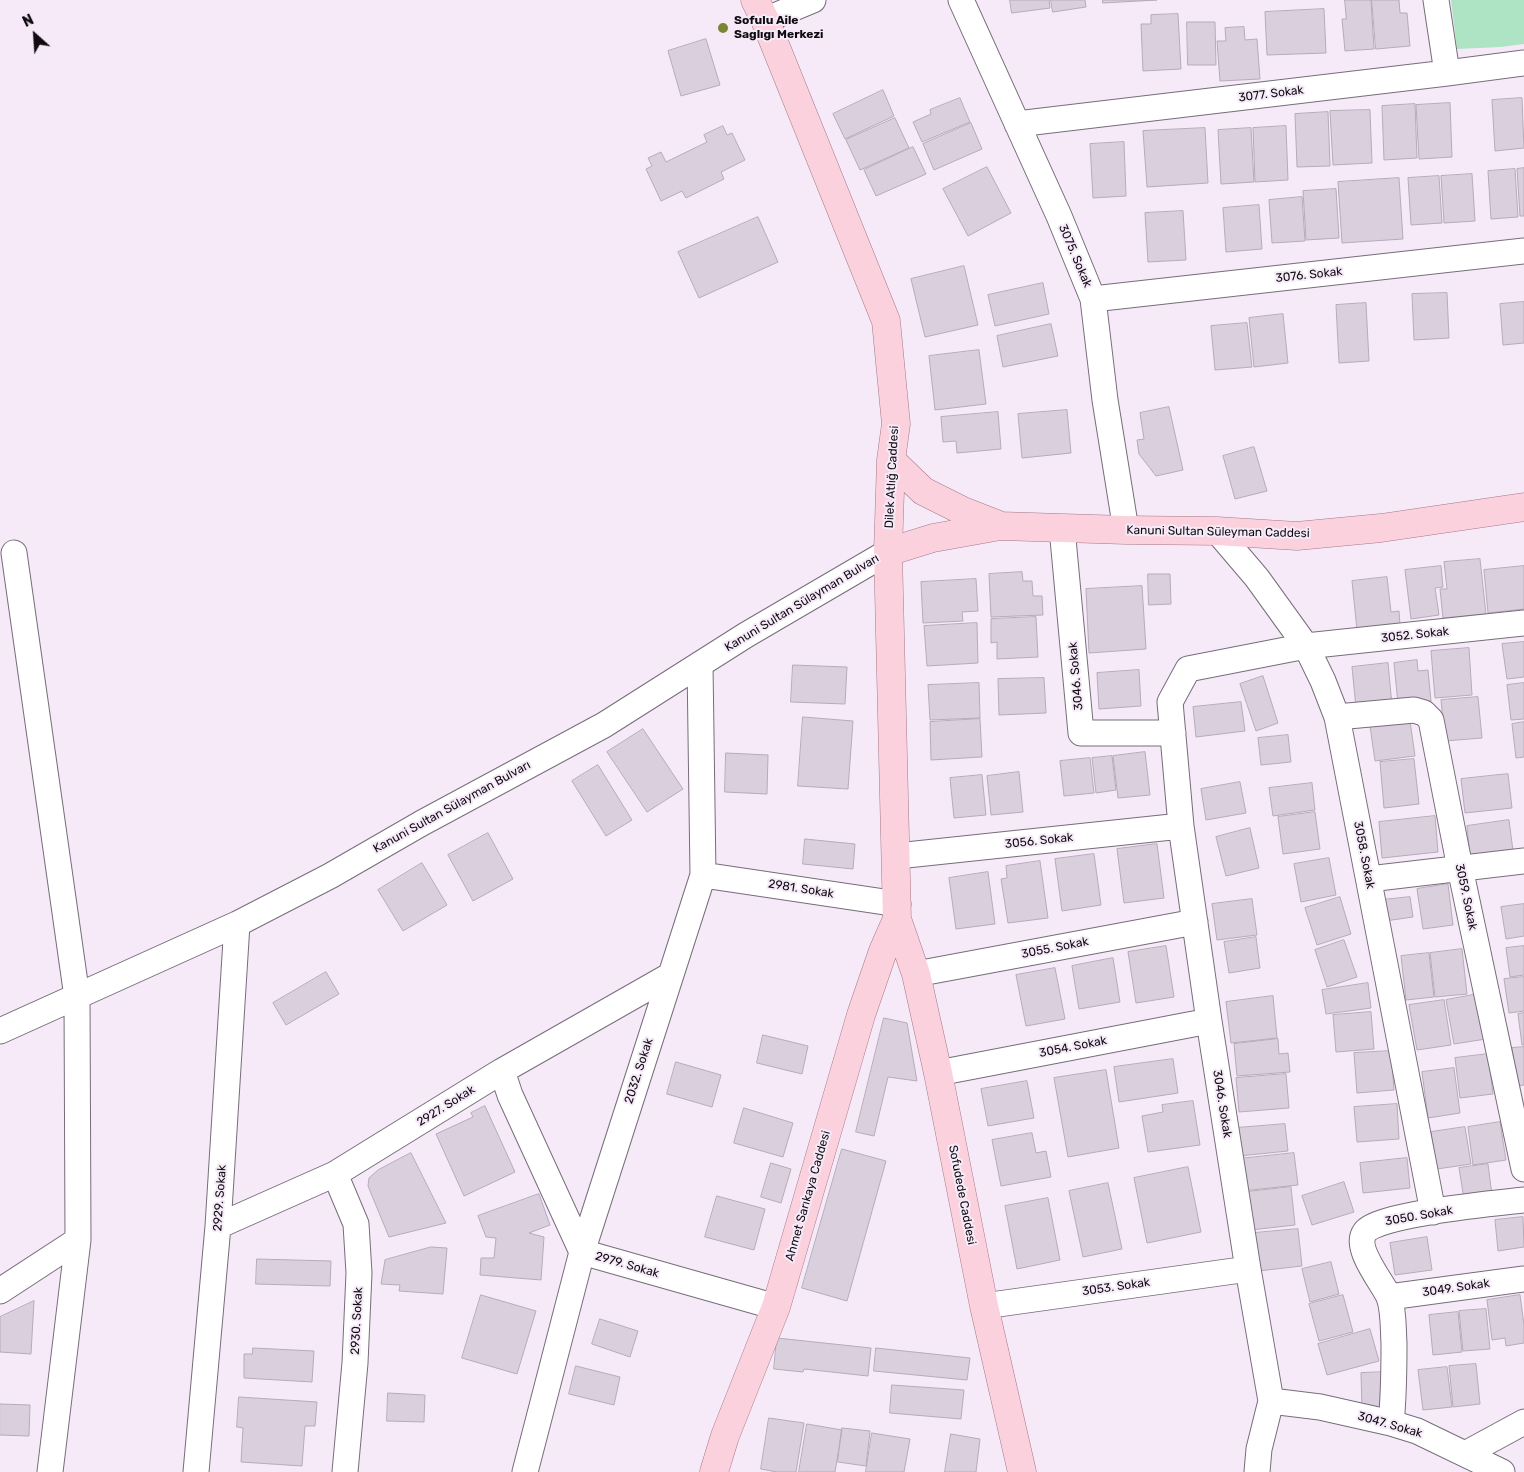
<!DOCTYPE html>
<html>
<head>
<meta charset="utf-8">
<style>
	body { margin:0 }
	#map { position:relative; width:1524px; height:1472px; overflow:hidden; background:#f6eaf9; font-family:Rubik,sans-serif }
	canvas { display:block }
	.north { position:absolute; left:10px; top:10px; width:50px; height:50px; -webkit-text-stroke:4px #f6eaf9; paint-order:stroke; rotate:334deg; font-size:14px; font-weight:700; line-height:20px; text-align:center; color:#0f0b10 }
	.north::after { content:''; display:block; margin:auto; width:18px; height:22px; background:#0f0b10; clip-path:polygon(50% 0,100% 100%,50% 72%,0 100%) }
</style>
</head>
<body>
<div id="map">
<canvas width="1524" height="1472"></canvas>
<div class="north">N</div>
</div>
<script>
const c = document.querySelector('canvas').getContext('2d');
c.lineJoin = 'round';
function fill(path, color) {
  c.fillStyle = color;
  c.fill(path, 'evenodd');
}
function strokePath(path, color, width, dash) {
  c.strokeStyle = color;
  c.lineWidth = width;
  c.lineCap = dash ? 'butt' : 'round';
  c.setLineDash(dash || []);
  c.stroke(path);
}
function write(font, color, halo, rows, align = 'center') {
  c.font = font + ' Rubik,sans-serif';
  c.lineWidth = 4;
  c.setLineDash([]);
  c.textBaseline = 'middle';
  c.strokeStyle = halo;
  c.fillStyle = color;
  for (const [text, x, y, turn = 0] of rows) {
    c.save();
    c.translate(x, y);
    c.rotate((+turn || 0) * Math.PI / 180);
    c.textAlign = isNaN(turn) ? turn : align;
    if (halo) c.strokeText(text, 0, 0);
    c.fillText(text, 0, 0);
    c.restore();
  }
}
fill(new Path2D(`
	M1451 0H1524V44L1501 47 1457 49Z`), '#aee3c4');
const building = new Path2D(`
	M1010 0H1049L1050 8 1012 13Z
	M1051 0H1085L1086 7 1053 12Z
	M1103 0H1157L1103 3Z
	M1345 0H1371L1374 49 1345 51 1342 19H1346Z
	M1372 0H1399L1400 13H1407L1410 46 1376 49Z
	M1324 9 1326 53 1267 55 1265 12Z
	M1178 14 1181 69 1143 71 1141 24H1151V15Z
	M1187 22H1215L1216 65H1188Z
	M1244 27 1245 40 1257 39 1260 79 1220 81 1217 41H1226L1225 28Z
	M706 39 720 85 681 96 668 51Z
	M883 90 894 116 845 139 833 114Z
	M960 98 970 122 922 142 913 122 931 114 930 110Z
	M1522 98 1524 148 1495 151 1492 100Z
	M1450 103 1452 157 1419 159 1416 105Z
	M1415 104 1417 158 1384 160 1382 106Z
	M1370 110 1372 163 1333 165 1330 111Z
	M1328 112 1330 166 1297 167 1295 114Z
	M895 118 909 148 860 170 846 140Z
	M971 123 982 149 934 170 923 144Z
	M723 126 727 135 732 133 745 160 721 172 724 179 686 198 682 191 661 201 646 169 652 166 648 158 661 152 666 162 707 142 704 135Z
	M1286 126 1288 180 1255 182 1253 128Z
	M1205 128 1208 183 1147 187 1143 131Z
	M1251 128 1254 182 1221 184 1218 130Z
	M1124 142 1126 196 1093 198 1090 144Z
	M913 147 926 174 876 196 864 170Z
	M987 167 1011 213 968 236 943 189Z
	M1524 168V216H1520L1517 169Z
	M1515 169 1518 217 1491 219 1488 171Z
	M1472 174 1475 221 1444 223 1441 176Z
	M1439 176 1442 223 1411 225 1408 178Z
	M1399 178 1403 239 1342 243 1338 182Z
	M1336 189 1339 238 1306 240 1303 191Z
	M1302 197 1305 241 1272 243 1269 200Z
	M1259 205 1262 249 1226 252 1223 208Z
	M1183 211 1186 260 1148 262 1145 213Z
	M758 217 778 262 699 298 678 252Z
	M964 266 978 325 925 337 911 279Z
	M1043 283 1049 314 995 326 988 295Z
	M1447 293 1449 338 1414 340 1412 294Z
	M1524 302V343L1503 345 1500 304Z
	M1366 303 1369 361 1339 363 1336 305Z
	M1283 314 1288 363 1254 367 1249 318Z
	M1247 323 1252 367 1215 370 1211 326Z
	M1051 324 1058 356 1003 367 997 336Z
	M979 350 986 404 935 410 929 356Z
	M1169 407 1183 470 1156 476 1139 454 1137 440 1144 439 1140 413Z
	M1067 410 1071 453 1022 458 1018 414Z
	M998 412 1001 449 957 453 956 441 943 442 941 417Z
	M1254 447 1267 491 1235 499 1223 456Z
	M1480 559 1486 614 1443 618 1440 589H1447L1444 562Z
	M1441 566 1443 587 1435 588 1439 615 1411 619 1405 570Z
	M1524 566V609L1488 613 1484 570Z
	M1022 572 1023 581H1032L1033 596H1042L1043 615 991 617 989 574Z
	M1148 574H1170L1171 604 1149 605Z
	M1387 577 1391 612 1399 611 1400 625 1357 630 1352 581Z
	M976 579 978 611 962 612 963 621 923 623 921 582Z
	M1142 586 1146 649 1089 653 1086 589Z
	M1036 617 1038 657 997 659V642L991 643V619Z
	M977 623 978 663 927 666 924 626Z
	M1524 642V677L1507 679 1502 644Z
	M1469 648 1472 695 1435 698 1431 651Z
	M1417 660 1418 671 1428 670 1431 701 1398 704 1394 663Z
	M1388 663 1392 705 1356 708 1352 667Z
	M793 665 847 667 845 704 791 702Z
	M1139 670 1141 706 1099 709 1097 673Z
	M1263 676 1278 723 1256 731 1240 684Z
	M1044 678 1046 713 999 715 998 679Z
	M979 683 980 718 930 720 928 685Z
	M1524 683V719L1511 720 1507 685Z
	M1478 697 1482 738 1445 741 1441 700Z
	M1241 702 1245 731 1196 737 1193 707Z
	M803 717 853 721 848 789 798 786Z
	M980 719 982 757 931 760 930 722Z
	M1410 721 1415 756 1375 761 1370 726Z
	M1524 722V757L1516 758 1512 724Z
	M643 729 683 789 647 812 607 752Z
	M1288 735 1291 762 1261 765 1258 738Z
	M1145 752 1150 795 1118 798 1113 756Z
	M726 753 768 755 767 794 725 792Z
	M1112 756 1116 790 1096 793 1092 758Z
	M1090 758 1094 793 1064 796 1060 761Z
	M1414 759 1419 804 1384 808 1380 762Z
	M598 765 632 820 606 836 572 781Z
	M1019 772 1023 812 991 815 987 776Z
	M1508 774 1512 808 1465 813 1461 779Z
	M982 775 986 815 954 818 950 778Z
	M1240 782 1246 813 1206 820 1201 789Z
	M1312 783 1315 810 1273 816 1269 788Z
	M1315 812 1320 849 1283 854 1278 817Z
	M1435 816 1438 852 1382 858 1379 822Z
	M1509 820 1513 851 1470 856 1467 826Z
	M1250 828 1259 868 1226 876 1216 837Z
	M488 833 513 879 473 901 448 855Z
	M805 839 855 844 853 869 803 864Z
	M1157 844 1164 898 1124 903 1117 849Z
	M1094 854 1101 905 1062 911 1055 859Z
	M1329 858 1336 895 1301 902 1294 864Z
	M1040 861 1048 918 1008 923 1001 879 1007 878 1006 866Z
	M422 863 447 905 403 931 378 890Z
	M988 872 995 924 956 929 949 878Z
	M1448 884 1453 925 1423 929 1417 889Z
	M1340 897 1351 934 1317 945 1305 908Z
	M1410 897 1413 917 1385 921 1382 900Z
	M1252 899 1257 935 1217 940 1212 904Z
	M1524 904V936L1506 939 1501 907Z
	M1256 937 1260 968 1229 973 1224 942Z
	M1344 940 1357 977 1327 987 1315 950Z
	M1166 946 1174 997 1136 1003 1128 952Z
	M1524 946V975L1510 977 1506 948Z
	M1462 949 1467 994 1435 997 1430 953Z
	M1429 953 1434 997 1406 1000 1401 956Z
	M1113 958 1120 1002 1079 1009 1072 966Z
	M1055 968 1065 1019 1026 1026 1016 975Z
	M326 972 339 994 286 1025 273 1003Z
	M1524 977V1011L1509 1013 1504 979Z
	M1368 983 1371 1008 1326 1014 1322 990Z
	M1478 994 1486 1039 1454 1044 1446 1000Z
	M1273 996 1277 1038 1231 1043 1226 1002Z
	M1444 1000 1451 1045 1417 1050 1409 1005Z
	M1371 1012 1374 1049 1336 1052 1333 1015Z
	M1524 1013V1045H1522L1518 1014Z
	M884 1018 907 1023 917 1081 888 1077 874 1136 856 1132Z
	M763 1035 808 1046 802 1074 757 1063Z
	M1278 1039 1279 1054 1288 1053 1290 1072 1237 1076 1234 1044Z
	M1524 1047V1085L1517 1086 1512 1048Z
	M1391 1051 1394 1090 1357 1093 1354 1053Z
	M1488 1054 1493 1094 1460 1098 1455 1058Z
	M1173 1059 1178 1093 1119 1102 1114 1067Z
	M676 1062 721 1075 712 1107 667 1094Z
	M1454 1068 1460 1113 1428 1118 1422 1072Z
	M1106 1070 1119 1148 1068 1157 1054 1078Z
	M1286 1074 1289 1108 1239 1112 1236 1078Z
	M1027 1081 1034 1118 988 1126 981 1089Z
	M1193 1101 1200 1145 1148 1152 1142 1116 1163 1112 1162 1105Z
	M1397 1104 1399 1139 1357 1142 1354 1107Z
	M485 1106 515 1172 464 1196 436 1134 473 1117 471 1113Z
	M744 1108 793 1123 783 1157 734 1143Z
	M1500 1122 1506 1160 1473 1165 1468 1127Z
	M1285 1124 1288 1151 1239 1156 1236 1128Z
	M1465 1127 1471 1164 1437 1169 1431 1132Z
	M1032 1133 1036 1153 1046 1151 1051 1177 1001 1186 992 1140Z
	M842 1149 886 1161 847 1301 802 1288Z
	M411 1153 446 1223 389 1237 368 1186 369 1178 378 1170Z
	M1294 1153 1298 1185 1242 1191 1238 1159Z
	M1407 1158 1410 1188 1363 1193 1360 1163Z
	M771 1163 791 1169 781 1203 761 1197Z
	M1488 1164 1492 1195 1464 1199 1459 1168Z
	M1188 1167 1201 1232 1147 1243 1134 1178Z
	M1344 1182 1354 1212 1312 1225 1302 1196Z
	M1108 1183 1122 1249 1083 1257 1069 1191Z
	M1291 1187 1295 1225 1251 1230 1247 1192Z
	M539 1194 550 1225 529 1233 544 1237 541 1280 480 1275 481 1258H494L496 1238 486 1237 478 1216Z
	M717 1196 765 1209 754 1250 705 1237Z
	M1048 1198 1060 1260 1017 1269 1005 1206Z
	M1523 1217 1524 1247 1498 1251 1495 1220Z
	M1298 1229 1302 1266 1258 1271 1254 1233Z
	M1427 1237 1432 1270 1395 1275 1390 1243Z
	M431 1247 447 1248 443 1294 399 1291 400 1285 381 1284 385 1260Z
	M257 1259 331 1261 330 1286 256 1284Z
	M1331 1262 1339 1294 1310 1302 1302 1269Z
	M481 1295 536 1311 517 1374 462 1358Z
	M1343 1295 1353 1332 1319 1341 1309 1304Z
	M1520 1295 1524 1325V1343L1506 1346 1505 1338 1492 1340 1487 1300Z
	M34 1301 31 1354 0 1352V1317Z
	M1486 1309 1490 1349 1463 1351 1459 1311Z
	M1458 1312 1462 1352 1433 1355 1429 1315Z
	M600 1319 638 1331 630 1357 592 1344Z
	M1370 1329 1379 1361 1327 1375 1318 1344Z
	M777 1338 871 1348 868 1376 804 1369 803 1372 774 1369Z
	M253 1348 314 1351 312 1382 244 1378V1354H252Z
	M876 1348 970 1358 967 1380 874 1371Z
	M1476 1364 1480 1404 1453 1407 1449 1366Z
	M576 1366 620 1377 614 1405 569 1394Z
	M1447 1367 1452 1407 1423 1410 1418 1370Z
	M1386 1372V1409L1362 1410 1361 1373Z
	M892 1385 964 1390 961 1419 890 1413Z
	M388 1393 425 1395 424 1422 387 1421Z
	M239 1397 317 1402 315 1426H305L302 1466 241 1462 243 1428 237 1427Z
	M0 1404 30 1405 29 1436 0 1435Z
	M769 1418 804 1423 796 1472H777L761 1469Z
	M807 1424 842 1430 835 1472H799Z
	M842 1428 870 1431 866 1466 838 1462Z
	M872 1433 910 1439 904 1472H866Z
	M951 1434 980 1439 976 1472H945Z`);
fill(building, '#dacfdd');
strokePath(building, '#b6abb9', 1);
const minor = new Path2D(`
	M961 0 1059 216 1093 299 1105 400 1126 530
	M1436 0 1447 73
	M765 20 813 0
	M1017 124 1447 73 1524 63
	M1093 299 1524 251
	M1062 528 1081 733H1173
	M1217 531 1257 578 1306 646 1323 681 1337 717 1433 1212
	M14 553 77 997 78 1240 50 1472
	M1337 717 1414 710 1424 713 1431 720 1460 868 1524 1169
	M897 856 1181 826
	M703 875 898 904
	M1369 879 1524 861
	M916 974 1195 922
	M0 1031 237 924 330 876 422 823 604 725 746 635 888 552
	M502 1071 510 1095 582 1252 776 1307
	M938 1073 1209 1021
	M335 1174 356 1224 359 1273 355 1363 345 1472
	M218 1226 335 1174 502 1071 669 976
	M0 1291 78 1240
	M1389 1297 1524 1279
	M984 1306 1248 1269
	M1271 1401 1320 1407 1391 1423 1417 1431 1502 1472
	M1391 1423C1394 1396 1394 1370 1394 1343 1393 1328 1394 1311 1389 1297 1383 1283 1353 1248 1365 1232 1377 1214 1498 1203 1524 1200
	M1465 1454 1524 1422
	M196 1472 218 1226 237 924
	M525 1472 582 1252 703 875 700 664
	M1257 1472 1259 1449 1271 1401 1248 1269 1209 1021 1181 826 1170 702 1188 669 1306 646 1524 623`);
const major = new Path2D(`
	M755 0 765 20 886 321 896 424 891 460 888 552 897 919 916 974 938 1073 984 1306 1022 1472
	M891 460 923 491 963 511 999 525
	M888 552 933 538 1000 526 1126 530 1217 531 1297 536 1381 528 1524 507
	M714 1472 725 1436 776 1307 861 1015 883 951 897 919`);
strokePath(minor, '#776d7a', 27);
strokePath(major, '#a67886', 29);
strokePath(minor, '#fff', 25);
strokePath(major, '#fbd1dd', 28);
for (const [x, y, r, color] of [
	[723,28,6,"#7b8532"]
]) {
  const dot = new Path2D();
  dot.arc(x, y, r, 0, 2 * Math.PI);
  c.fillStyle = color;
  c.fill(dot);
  strokePath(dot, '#f6eaf9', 2);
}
write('bold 12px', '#0f0b10', '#f6eaf9', [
	["Sofulu Aile",734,21],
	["Saglıgı Merkezi",734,35]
], 'left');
write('12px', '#0f0b10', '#f6eaf9', [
	["3077. Sokak",1271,94,-7],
	["3075. Sokak",1075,256,67],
	["3076. Sokak",1309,275,-6],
	["Dilek Atlığ Caddesi",892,477,-87],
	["Kanuni Sultan Süleyman Caddesi",1218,532,1],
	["Kanuni Sultan Sülayman Bulvarı",802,603,-31],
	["3052. Sokak",1415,635,-6],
	["3046. Sokak",1076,676,-95],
	["Kanuni Sultan Sülayman Bulvarı",452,807,-29],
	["3056. Sokak",1039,841,-6],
	["3058. Sokak",1364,855,79],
	["2981. Sokak",801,889,9],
	["3059. Sokak",1466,897,78],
	["3055. Sokak",1055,948,-11],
	["3054. Sokak",1073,1047,-11],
	["2032. Sokak",639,1071,-72],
	["3046. Sokak",1222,1104,81],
	["2927. Sokak",446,1106,-32],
	["Sofudede Caddesi",962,1195,79],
	["Ahmet Sarıkaya Caddesi",808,1196,-74],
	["2929. Sokak",220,1198,-86],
	["3050. Sokak",1419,1216,-10],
	["2979. Sokak",627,1265,16],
	["3053. Sokak",1116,1287,-8],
	["3049. Sokak",1456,1288,-8],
	["2930. Sokak",357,1321,-87],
	["3047. Sokak",1390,1425,16]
]);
</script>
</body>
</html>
